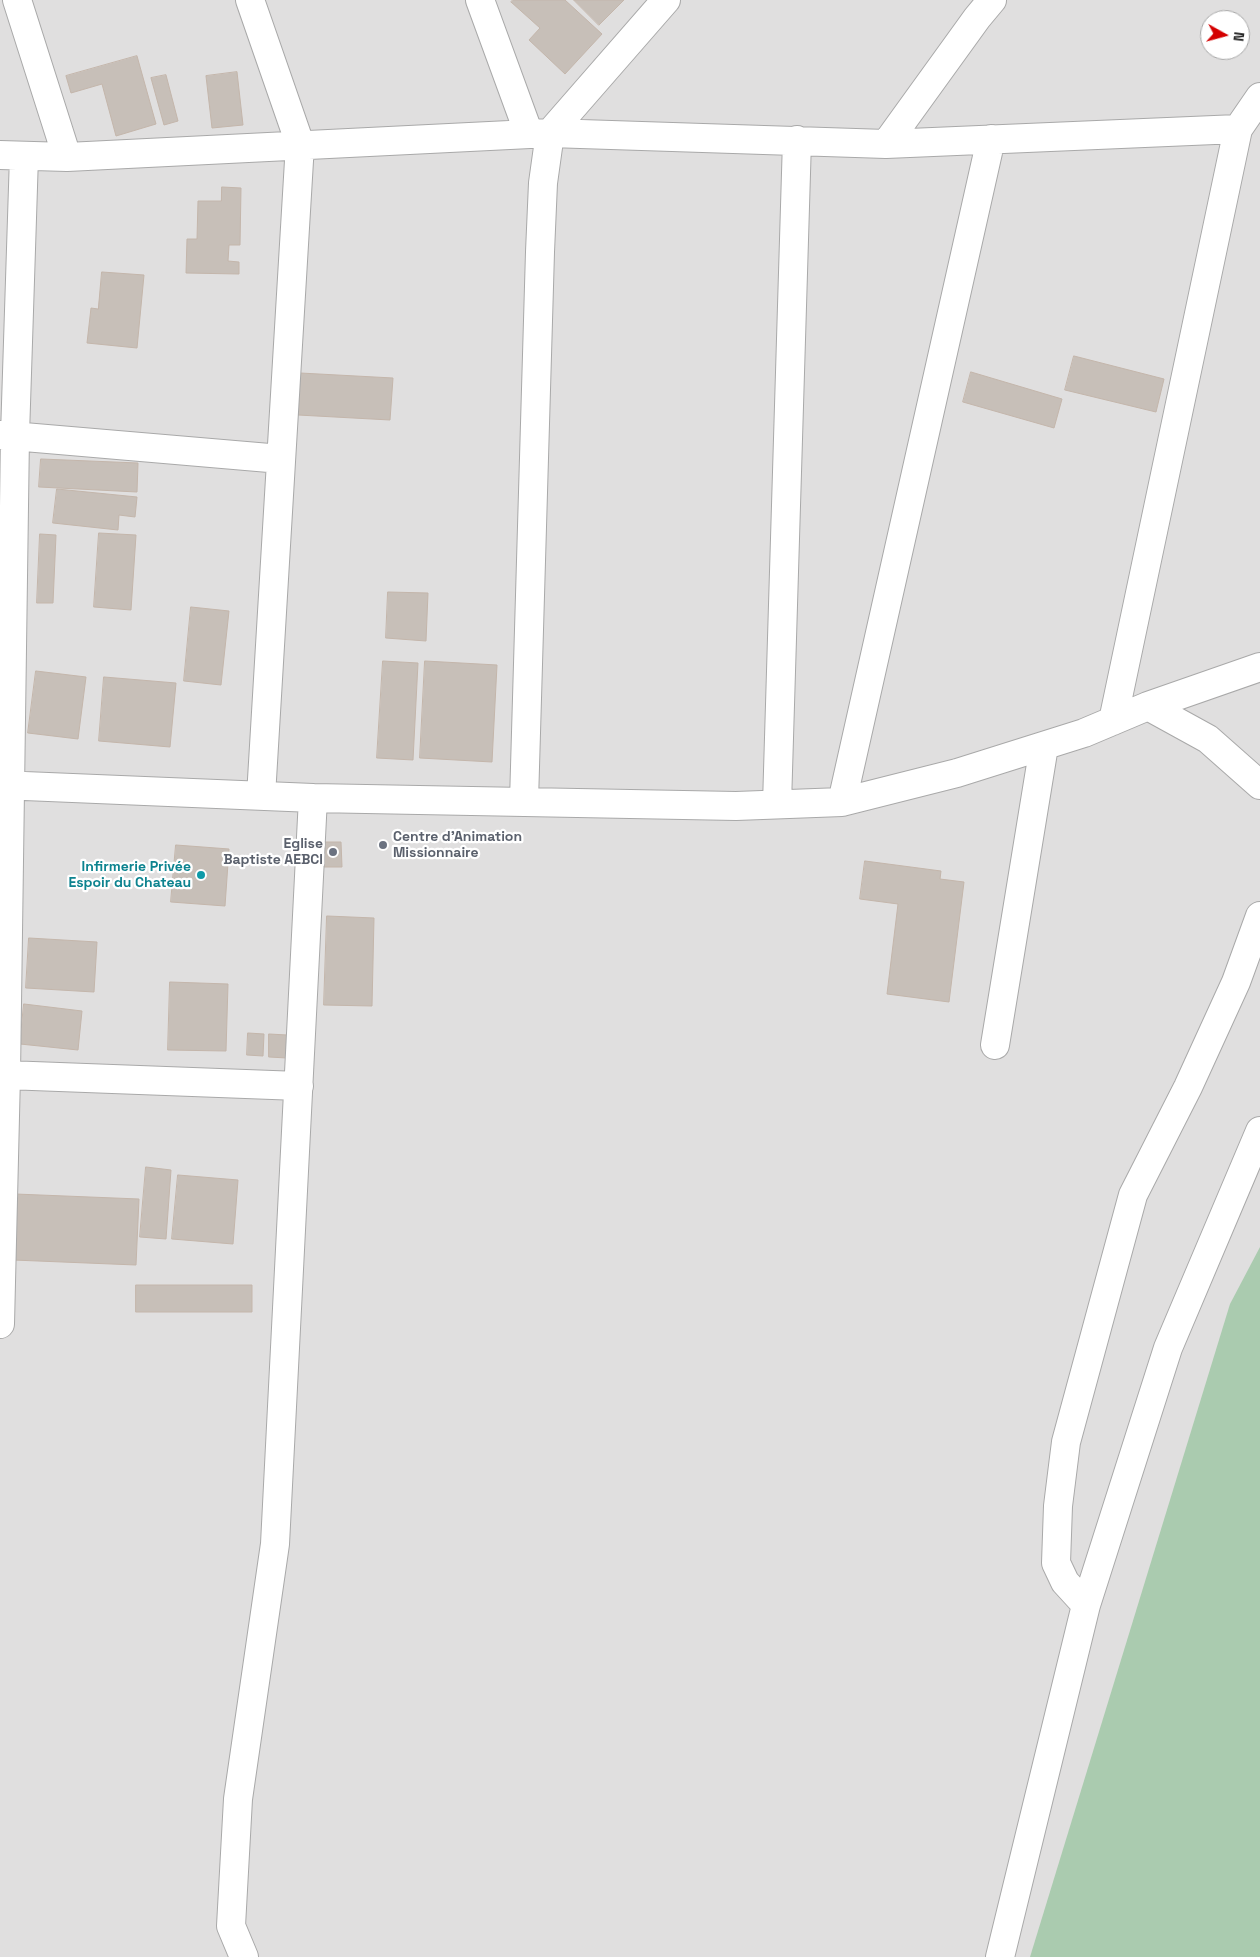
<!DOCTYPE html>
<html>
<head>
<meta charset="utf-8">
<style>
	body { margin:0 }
	#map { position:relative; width:1260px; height:1957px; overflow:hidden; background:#f2efe9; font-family:"Space Grotesk",sans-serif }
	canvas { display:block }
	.north { position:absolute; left:1200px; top:10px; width:50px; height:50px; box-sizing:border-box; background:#fff; border:1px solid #a7a7a7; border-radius:50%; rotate:97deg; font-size:14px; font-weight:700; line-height:20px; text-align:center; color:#222 }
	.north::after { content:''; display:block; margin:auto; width:18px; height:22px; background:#d40000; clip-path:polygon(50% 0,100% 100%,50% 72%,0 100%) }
</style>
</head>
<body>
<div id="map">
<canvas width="1260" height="1957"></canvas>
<div class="north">N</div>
</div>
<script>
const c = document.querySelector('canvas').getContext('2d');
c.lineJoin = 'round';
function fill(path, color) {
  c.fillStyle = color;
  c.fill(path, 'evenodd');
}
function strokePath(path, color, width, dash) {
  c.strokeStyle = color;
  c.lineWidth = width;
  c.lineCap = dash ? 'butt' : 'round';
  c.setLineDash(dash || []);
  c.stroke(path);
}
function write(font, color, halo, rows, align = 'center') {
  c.font = font + ' "Space Grotesk",sans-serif';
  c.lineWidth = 4.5;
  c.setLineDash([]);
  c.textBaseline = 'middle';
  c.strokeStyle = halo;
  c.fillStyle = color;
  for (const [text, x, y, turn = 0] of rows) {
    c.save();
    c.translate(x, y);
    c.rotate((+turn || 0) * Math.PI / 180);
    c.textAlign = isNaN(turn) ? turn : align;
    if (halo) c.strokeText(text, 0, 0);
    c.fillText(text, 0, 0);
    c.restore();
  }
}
fill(new Path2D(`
	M0 0H1260V1455L1108 1957H0ZM1210 20H1240V50H1210Z`), '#e0dfdf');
fill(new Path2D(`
	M1260 1247V1957H1030L1230 1304Z`), '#aacbaf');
const building = new Path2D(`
	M513 0H565L602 34 565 74 529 40 540 28 511 2Z
	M574 0H624L599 25Z
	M137 56 156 124 116 136 102 84 71 93 66 76Z
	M237 72 243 125 212 128 206 76Z
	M166 75 178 121 164 125 151 78Z
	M222 187 241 188 240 245H229L228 261 239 262V274L186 273 187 239H197L198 201H221Z
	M102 272 144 275 137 348 87 343 91 308 98 309Z
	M1074 356 1164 379 1156 412 1065 390Z
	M971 372 1062 399 1054 428 963 402Z
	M300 373 393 378 390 420 298 415Z
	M41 459 138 463 137 492 39 487Z
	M57 489 137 497 135 517 119 515 118 530 53 523Z
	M99 533 136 535 131 610 94 607Z
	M40 534 56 535 53 603H37Z
	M388 592 428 593 426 641 386 638Z
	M191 607 229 611 221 685 184 681Z
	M383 661 418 663 413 760 377 758Z
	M425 661 497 665 492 762 420 758Z
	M36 671 86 677 78 739 28 733Z
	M104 677 176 683 170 747 99 741Z
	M321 842H341L342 867H321Z
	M176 845 229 849 225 906 171 902Z
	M865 861 941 871 940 879 964 882 949 1002 887 994 898 904 860 899Z
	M327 916 374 918 372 1006 324 1005Z
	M29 938 97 942 94 992 26 988Z
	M170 982 228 984 226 1051 168 1050Z
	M24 1004 82 1011 78 1050 20 1044Z
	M248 1033 264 1034 263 1056 247 1055Z
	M269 1034 287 1035V1058L269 1057Z
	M146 1167 171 1170 166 1239 140 1237Z
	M178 1175 238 1180 233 1244 172 1239Z
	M15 1194 139 1199 136 1265 13 1260Z
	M136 1285H252V1312H136Z`);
fill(building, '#c7bfb8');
strokePath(building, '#c4b6ab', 1);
const street = new Path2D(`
	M17 0 67 157
	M250 0 300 144 261 796
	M480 0 529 134
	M1238 129 1260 97
	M886 144 977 18 992 0
	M0 155 67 157 550 133 886 144 1238 129 1113 721
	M0 435 281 459
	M1148 706 1260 667
	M0 785 313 798 736 806 842 802 957 773 1084 733 1148 706 1208 739 1260 785
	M524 801 540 252 543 183 550 133 666 0
	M842 802 991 139
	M777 804 797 140
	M995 1045 1044 746
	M6 1075 299 1086
	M0 1324 6 1075 15 435 24 156
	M1086 1605 1065 1582 1056 1563 1058 1506 1066 1442 1133 1195 1188 1087 1236 982 1260 916
	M244 1957 231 1926 238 1799 275 1544 313 798
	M1000 1957 1086 1605 1168 1348 1260 1131`);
strokePath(street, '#a9a9a9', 30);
strokePath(street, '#fff', 28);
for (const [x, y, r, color] of [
	[383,845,5,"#6b7280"],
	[333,852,5,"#6b7280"],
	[201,875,5,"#0f9aa8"]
]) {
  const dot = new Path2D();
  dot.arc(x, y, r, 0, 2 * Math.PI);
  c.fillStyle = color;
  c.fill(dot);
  strokePath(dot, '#fff', 2);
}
write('bold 14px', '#5b616d', '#fff', [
	["Centre d'Animation",393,837],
	["Missionnaire",393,853],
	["Eglise",323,844,"right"],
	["Baptiste AEBCI",323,860,"right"]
], 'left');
write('bold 14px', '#0d838f', '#fff', [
	["Infirmerie Privée",191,867],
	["Espoir du Chateau",191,883]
], 'right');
</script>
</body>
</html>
